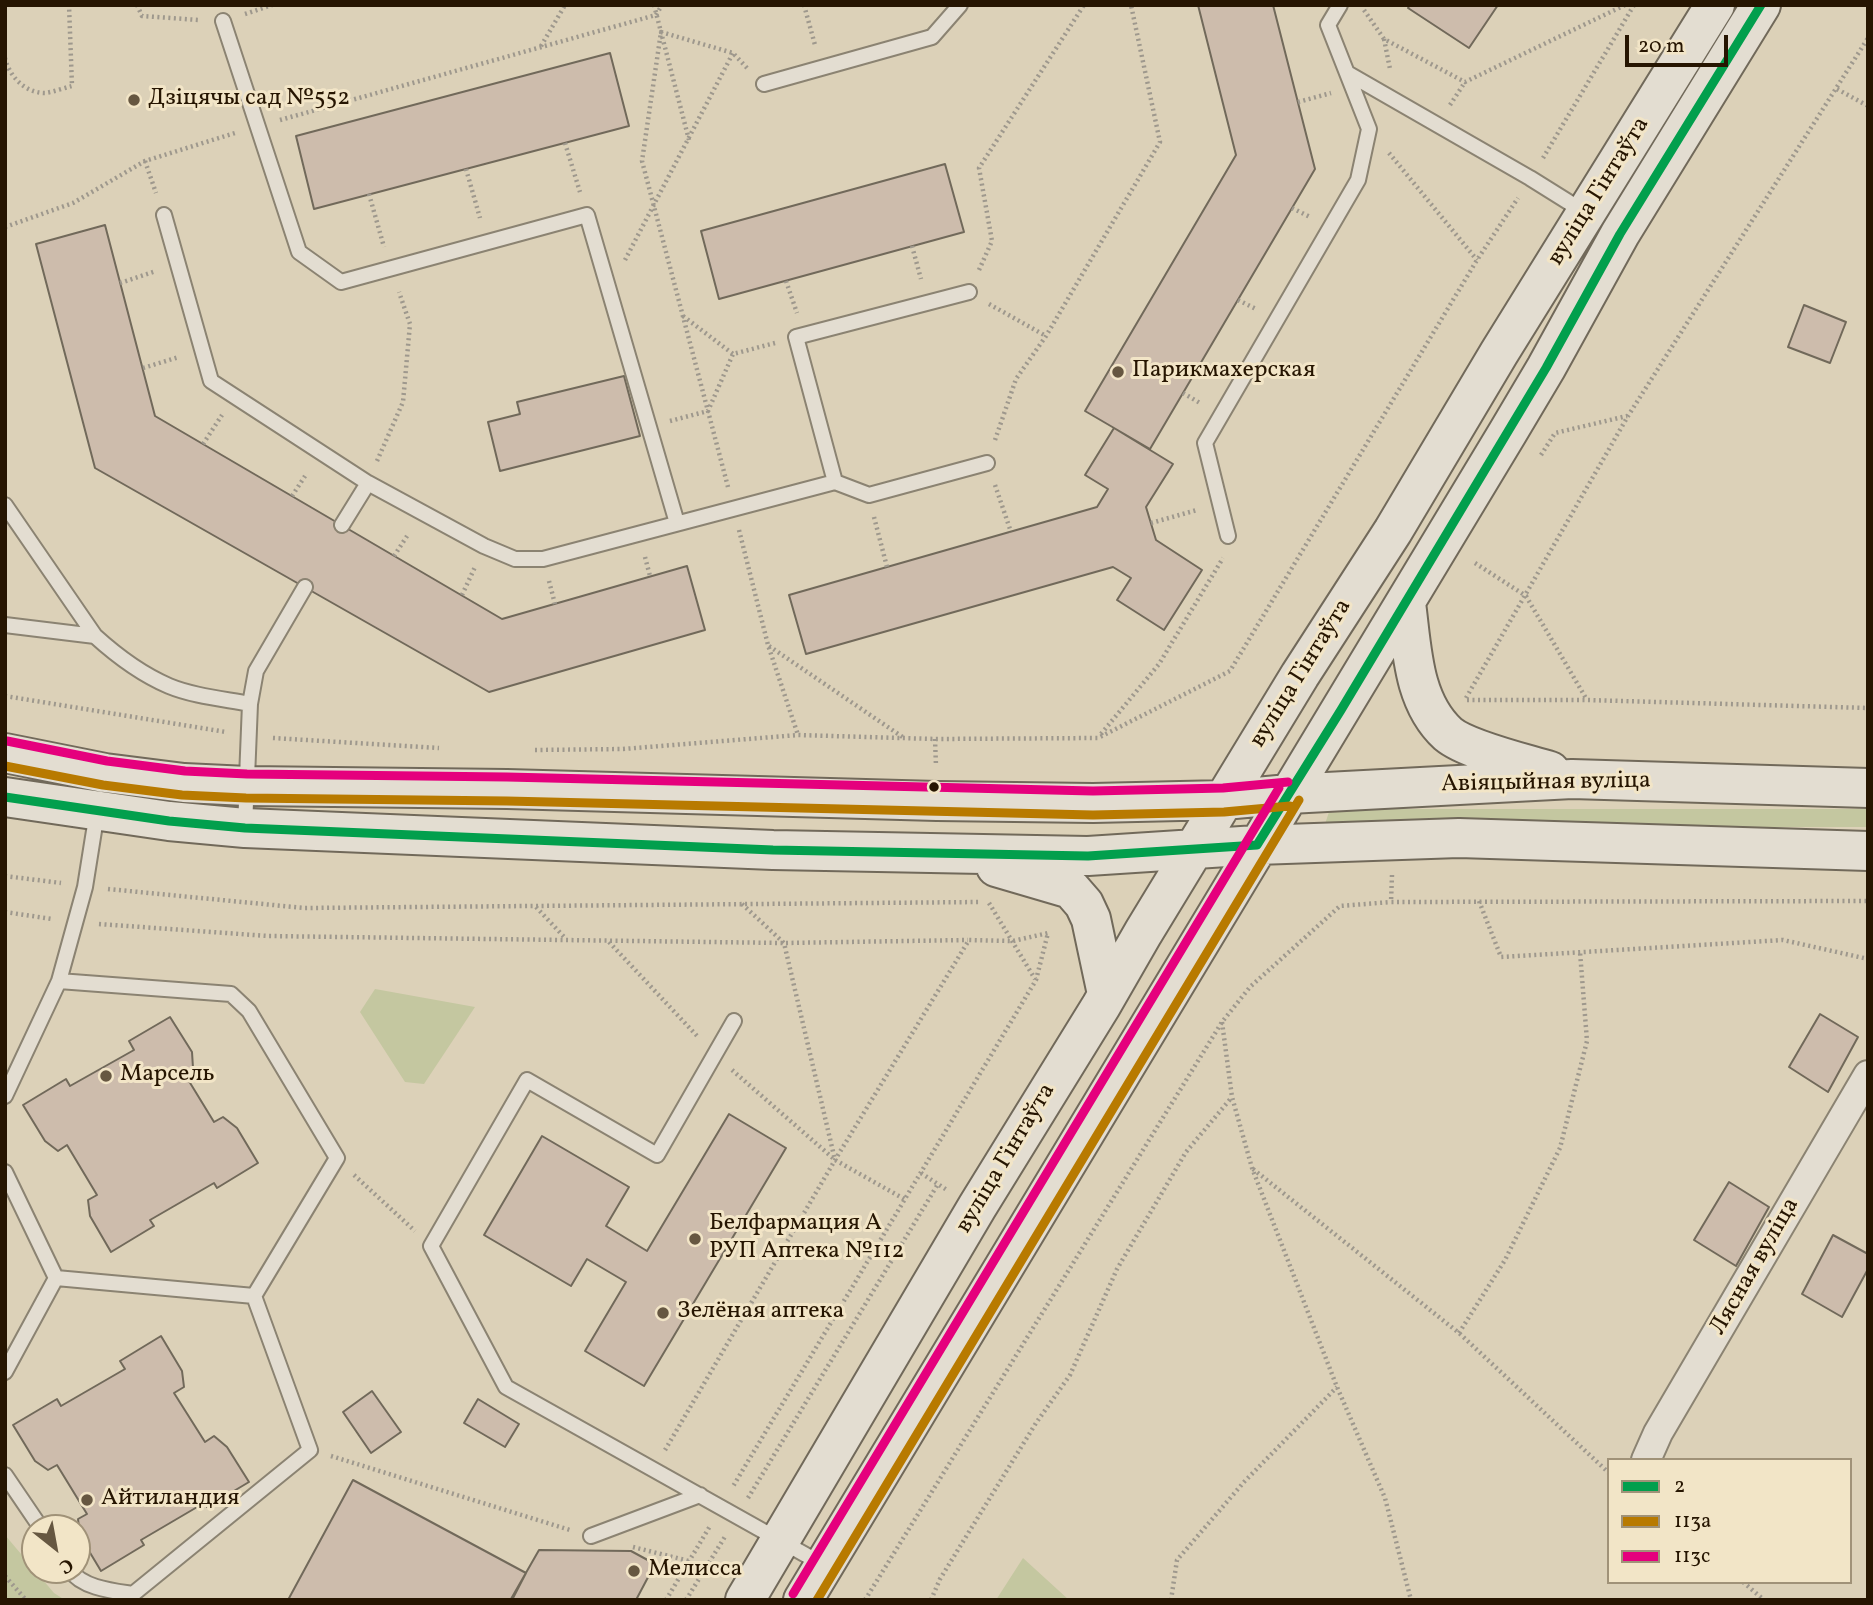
<!DOCTYPE html>
<html>
<head>
<meta charset="utf-8">
<style>
	body { margin:0 }
	#map { position:relative; width:1873px; height:1605px; overflow:hidden; background:#dcd1b8; font-family:Vollkorn,serif }
	canvas { display:block }
	.frame { position:absolute; inset:0; border:7px solid #261501; pointer-events:none }
	.legend { position:absolute; left:1607px; top:1458px; width:245px; height:126px; box-sizing:border-box; background:#f2e5c7; border:2px solid #a09278; margin:0; padding:9px 12px; list-style:none; font-size:21px; color:#261501 }
	.legend li { display:flex; align-items:center; gap:14px; height:35px }
	.legend b { width:35px; border:2px solid #a09278 }
	.north { position:absolute; left:21px; top:1514px; width:70px; height:70px; box-sizing:border-box; background:#f2e5c7; border:2px solid #a09278; border-radius:50%; rotate:149deg; font-size:19px; font-weight:700; line-height:28px; text-align:center; color:#261501 }
	.north::after { content:''; display:block; margin:auto; width:24px; height:32px; background:#665741; clip-path:polygon(50% 0,100% 100%,50% 72%,0 100%) }
	.scale { position:absolute; left:1625px; top:35px; width:103px; height:32px; box-sizing:border-box; border:4px solid #261501; border-top:0; padding-left:9px; font-size:21px; line-height:24px; white-space:nowrap; color:#261501; -webkit-text-stroke:5px #f2e5c7; paint-order:stroke }
</style>
</head>
<body>
<div id="map">
<canvas width="1873" height="1605"></canvas>
<div class="frame"></div>
<ul class="legend">
<li><b style="height:9px;background:#029f4d"></b>2</li>
<li><b style="height:9px;background:#b87a00"></b>113а</li>
<li><b style="height:9px;background:#e5007d"></b>113с</li>
</ul>
<div class="north">С</div>
<div class="scale">20 m</div>
</div>
<script>
const c = document.querySelector('canvas').getContext('2d');
c.lineJoin = 'round';
function fill(path, color) {
  c.fillStyle = color;
  c.fill(path, 'evenodd');
}
function strokePath(path, color, width, dash) {
  c.strokeStyle = color;
  c.lineWidth = width;
  c.lineCap = dash ? 'butt' : 'round';
  c.setLineDash(dash || []);
  c.stroke(path);
}
function write(font, color, halo, rows, align = 'center') {
  c.font = font + ' Vollkorn,serif';
  c.lineWidth = 6;
  c.setLineDash([]);
  c.textBaseline = 'middle';
  c.strokeStyle = halo;
  c.fillStyle = color;
  for (const [text, x, y, turn = 0] of rows) {
    c.save();
    c.translate(x, y);
    c.rotate((+turn || 0) * Math.PI / 180);
    c.textAlign = isNaN(turn) ? turn : align;
    if (halo) c.strokeText(text, 0, 0);
    c.fillText(text, 0, 0);
    c.restore();
  }
}
fill(new Path2D(`
	M1330 809H1868V827H1324Z
	M375 989 475 1007 424 1084 405 1082 360 1012Z
	M5 1535 54 1593 65 1600H5Z
	M1023 1558 1069 1600H996Z`), '#c4c7a0');
const building = new Path2D(`
	M1198 5H1273L1315 169 1150 449 1085 411 1236 155Z
	M1410 5H1498L1469 48 1408 8Z
	M610 53 629 126 314 209 296 136Z
	M945 164 964 232 719 299 701 231Z
	M105 225 155 416 502 619 687 566 705 630 489 692 95 468 36 244Z
	M1804 305 1846 322 1830 363 1788 347Z
	M624 376 640 436 500 471 488 422 520 414 517 402Z
	M1114 428 1173 464 1146 507 1156 540 1202 570 1164 630 1117 600 1131 578 1113 567 806 654 789 595 1097 507 1108 489 1085 475Z
	M1820 1014 1858 1037 1828 1092 1789 1067Z
	M170 1017 192 1052 193 1068 184 1073 214 1122 223 1117 237 1128 258 1163 217 1188 214 1183 150 1220 154 1226 111 1252 90 1216 88 1200 97 1195 67 1145 58 1151 45 1141 23 1105 66 1079 70 1086 134 1050 129 1041Z
	M729 1114 786 1148 644 1386 585 1351 626 1282 587 1259 571 1286 484 1235 542 1136 629 1187 606 1226 647 1251Z
	M1729 1182 1769 1207 1736 1266 1694 1240Z
	M1833 1235 1868 1254V1269L1842 1317 1802 1294Z
	M161 1336 182 1371 184 1387 174 1393 205 1442 214 1436 227 1447 249 1482 207 1507 204 1503 141 1540 144 1545 101 1571 80 1536 78 1519 87 1514 57 1465 48 1470 35 1461 13 1425 57 1399 61 1406 125 1369 120 1361Z
	M372 1391 401 1432 371 1453 343 1412Z
	M478 1399 519 1424 505 1447 464 1423Z
	M353 1480 526 1573 512 1600H288Z
	M539 1550 631 1551 655 1564 636 1600 511 1599Z`);
fill(building, '#cdbcac');
strokePath(building, '#71695a', 2);
const lane = new Path2D(`
	M223 21 299 252 341 282 587 215 677 523
	M1349 74 1530 178 1586 213
	M764 84 932 37 960 5
	M164 215 211 381 368 483
	M835 482 796 337 969 292
	M5 505 95 636C117 656 141 674 169 686 193 696 224 699 250 704
	M342 525 368 483 484 546 515 559H543L835 482 869 495 987 463
	M1228 536 1205 443 1358 180 1369 129 1328 25 1340 5
	M5 625 95 636
	M245 827 250 704 256 671 305 587
	M734 1021 657 1155 527 1080 431 1246 506 1387 822 1564
	M5 1096 59 981 85 887 97 812
	M5 1172 56 1278 254 1296 337 1158 249 1011 231 994 59 981
	M5 1372 56 1278
	M5 1475 41 1528
	M591 1536 700 1495
	M70 1570C82 1588 113 1591 133 1594L310 1450 254 1296`);
const street = new Path2D(`
	M1646 1460 1658 1433 1868 1075`);
const secondary = new Path2D(`
	M1406 603C1412 647 1412 701 1448 734 1467 750 1524 763 1550 771
	M5 753 105 773 184 783 247 786 507 789 937 801 1093 803 1224 800 1289 794 1572 779 1868 788
	M5 797 169 821 245 828 773 850 1088 856 1257 845 1459 838 1868 851
	M996 867 1071 889 1084 904 1091 919 1107 994
	M745 1600 977 1207 1101 1006 1143 933 1300 675 1393 531 1499 353 1715 5
	M803 1600 1508 432 1546 368 1620 234 1761 5`);
strokePath(lane, '#8b8372', 18);
strokePath(street, '#8b8372', 32);
strokePath(secondary, '#71695a', 42);
strokePath(new Path2D(`
	M137 5 142 16 199 20
	M654 5 689 140
	M804 5 815 45
	M1364 10 1384 39 1465 82 1625 5
	M245 14 272 5
	M1384 39 1390 69
	M541 46 565 5
	M5 58C9 76 25 93 45 93 53 92 64 88 72 86L69 5
	M1837 89 1868 106
	M1298 102 1331 93
	M1450 105 1465 82
	M280 120 656 15 662 5
	M565 143 580 192
	M1389 153 1477 260
	M1543 158 1634 5
	M145 161 156 193
	M466 169 480 218
	M369 194 384 247
	M1292 208 1310 217
	M5 227 73 203 145 161 235 133
	M912 246 921 279
	M625 260 733 53
	M979 270 992 241 979 168 1084 5
	M786 281 797 313
	M120 283 156 271
	M1238 300 1256 309
	M989 304 1046 336
	M683 316 733 354
	M143 368 179 357
	M1183 393 1200 403
	M670 421 708 411 733 354 775 343
	M995 440 1016 379 1046 336 1160 142 1131 5
	M203 444 222 415
	M1541 455 1555 433 1627 416
	M377 461 403 402 410 324 399 292
	M995 485 1011 532
	M728 487 642 161 661 32 733 53 748 69
	M292 496 307 473
	M874 517 887 567
	M1151 523 1197 510
	M739 530 768 645 798 735
	M394 556 409 533
	M645 557 650 576
	M1475 563 1526 596 1587 700
	M549 581 555 604
	M462 595 475 567
	M769 646 904 738
	M5 696 226 732
	M1466 698 1628 416 1868 38
	M1467 700H1587L1868 708
	M1101 734 1159 664 1223 558
	M273 738 439 748
	M935 739 936 766
	M535 750 623 749 798 735 935 739 1098 738 1230 671 1477 260 1518 198
	M1392 875 1391 902 1868 901
	M5 876 61 883
	M108 889 304 908 981 902
	M1479 901 1501 957 1783 940 1868 959
	M989 903 1035 979
	M742 904 784 943 835 1160 906 1200
	M536 907 566 939
	M5 912 52 919
	M99 924 268 936 784 943 968 940
	M609 942 699 1038
	M1222 1022 1232 1097 1252 1168 1337 1387 1385 1498 1411 1600
	M732 1070 834 1159
	M1253 1169 1459 1333 1609 1473
	M921 1173 947 1190
	M354 1175 415 1231
	M1459 1333 1505 1260 1560 1148 1587 1041 1580 952
	M665 1450 835 1160 969 940 1013 941 1048 933 1036 980 732 1488
	M331 1456 570 1530
	M748 1498 938 1184
	M633 1547 689 1561
	M5 1576 26 1600
	M1743 1582 1764 1600
	M666 1600 710 1526
	M686 1600 726 1535
	M865 1600 1222 1022 1250 987 1340 906 1391 902
	M931 1600 940 1579 1036 1423 1070 1375 1117 1269 1186 1152 1232 1097
	M1171 1600 1177 1560 1244 1482 1337 1387`), '#9e988d', 4.5, [2, 3.5]);
strokePath(lane, '#e3ddd1', 14);
strokePath(street, '#e3ddd1', 28);
strokePath(secondary, '#e3ddd1', 38);
strokePath(new Path2D(`
	M5 797 169 821 245 828 773 850 1088 856 1257 845 1341 710 1546 368 1620 234 1761 5`), '#029f4d', 9);
strokePath(new Path2D(`
	M5 766 103 785 182 795 246 798 507 801 1093 815 1224 812 1290 806
	M817 1600 1299 800`), '#b87a00', 9);
strokePath(new Path2D(`
	M7 741 107 761 185 771 247 774 507 777 1093 791 1223 788 1288 782
	M793 1594 1279 788`), '#e5007d', 9);
for (const [x, y, r, color] of [
	[134,100,7,"#665741"],
	[1118,372,7,"#665741"],
	[934,787,6,"#261501"],
	[106,1076,7,"#665741"],
	[695,1239,7,"#665741"],
	[663,1313,7,"#665741"],
	[87,1500,7,"#665741"],
	[634,1571,7,"#665741"]
]) {
  const dot = new Path2D();
  dot.arc(x, y, r, 0, 2 * Math.PI);
  c.fillStyle = color;
  c.fill(dot);
  strokePath(dot, '#f2e5c7', 2.5);
}
write('24px', '#261501', '#f2e5c7', [
	["Дзіцячы сад №552",148,100],
	["Парикмахерская",1132,372],
	["Марсель",120,1076],
	["Белфармация А",709,1225],
	["РУП Аптека №112",709,1253],
	["Зелёная аптека",677,1313],
	["Айтиландия",101,1500],
	["Мелисса",648,1571]
], 'left');
write('24px', '#261501', '#f2e5c7', [
	["вуліца Гінтаўта",1600,192,-58],
	["вуліца Гінтаўта",1302,674,-58],
	["Авіяцыйная вуліца",1546,784,-1],
	["вуліца Гінтаўта",1007,1159,-59],
	["Лясная вуліца",1756,1267,-60]
]);
</script>
</body>
</html>
